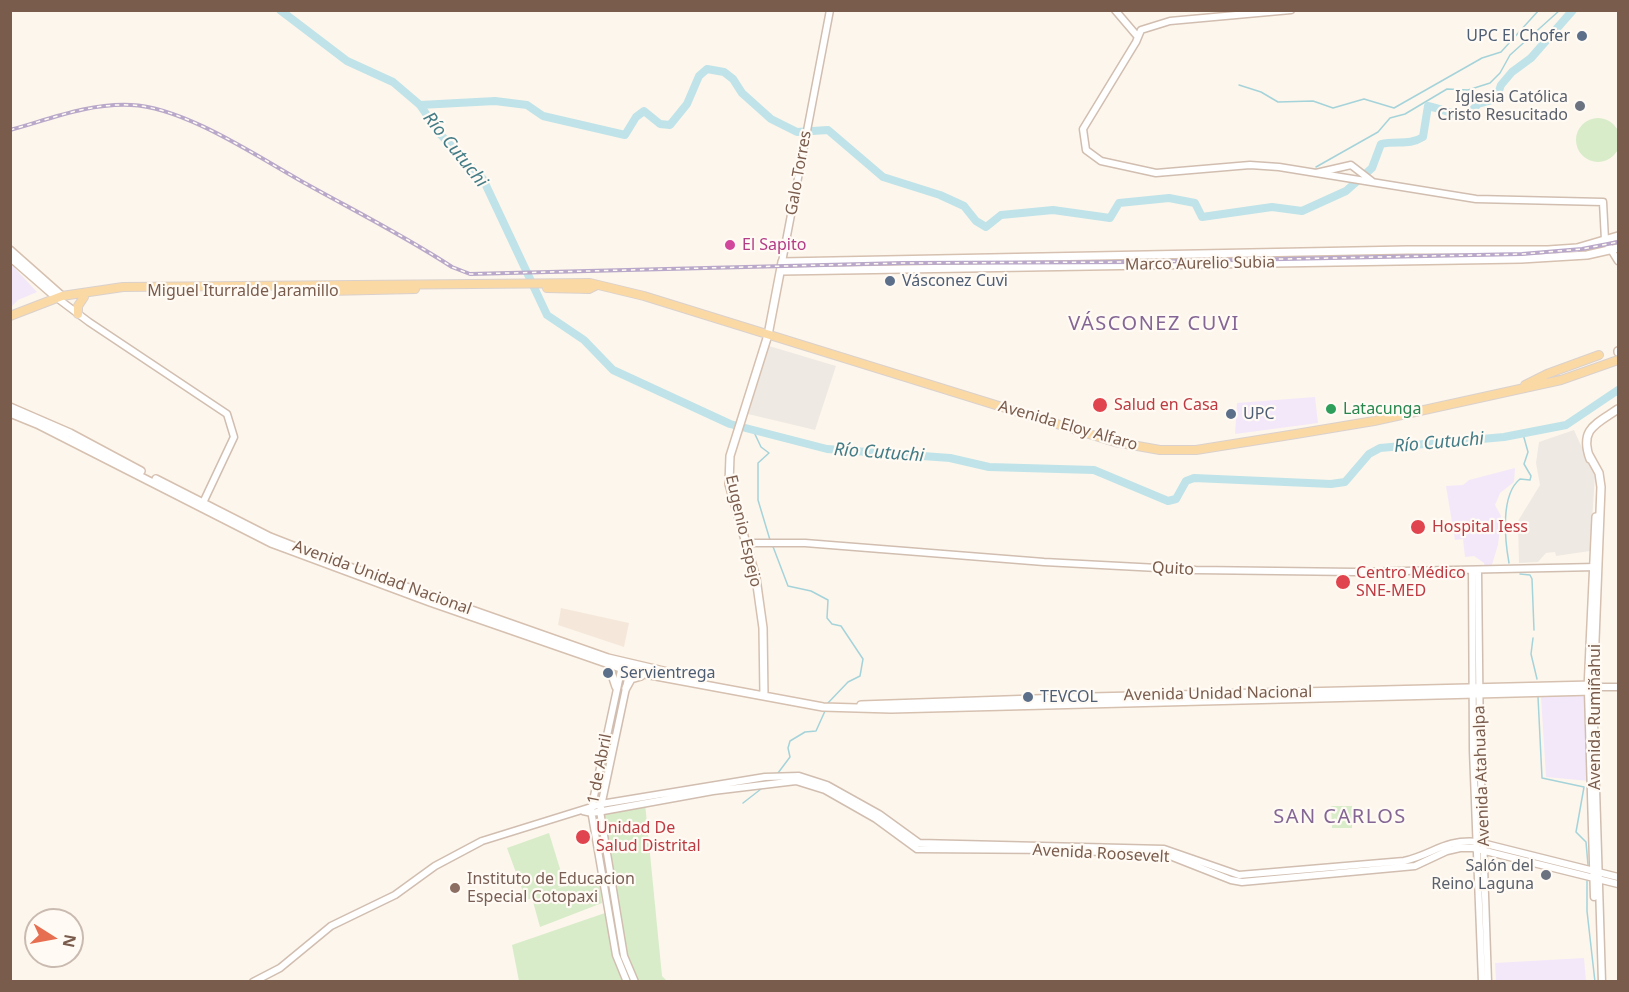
<!DOCTYPE html>
<html>
<head>
<meta charset="utf-8">
<style>
	body { margin:0 }
	#map { position:relative; width:1629px; height:992px; overflow:hidden; background:#fdf6ec; font-family:"Noto Sans",sans-serif }
	canvas { display:block }
	.frame { position:absolute; inset:0; border:12px solid #7a5c4d; pointer-events:none }
	.north { position:absolute; left:24px; top:908px; width:60px; height:60px; box-sizing:border-box; background:#fffaf3; border:2px solid #cabbb1; border-radius:50%; rotate:101deg; font-size:16px; font-weight:700; line-height:24px; text-align:center; color:#7a5c4d }
	.north::after { content:''; display:block; margin:auto; width:21px; height:27px; background:#e76f51; clip-path:polygon(50% 0,100% 100%,50% 72%,0 100%) }
</style>
</head>
<body>
<div id="map">
<canvas width="1629" height="992"></canvas>
<div class="frame"></div>
<div class="north">N</div>
</div>
<script>
const c = document.querySelector('canvas').getContext('2d');
c.lineJoin = 'round';
function fill(path, color) {
  c.fillStyle = color;
  c.fill(path, 'evenodd');
}
function strokePath(path, color, width, dash) {
  c.strokeStyle = color;
  c.lineWidth = width;
  c.lineCap = dash ? 'butt' : 'round';
  c.setLineDash(dash || []);
  c.stroke(path);
}
function write(font, color, halo, rows, align = 'center') {
  c.font = font + ' "Noto Sans",sans-serif';
  c.lineWidth = 4.5;
  c.setLineDash([]);
  c.textBaseline = 'middle';
  c.strokeStyle = halo;
  c.fillStyle = color;
  for (const [text, x, y, turn = 0] of rows) {
    c.save();
    c.translate(x, y);
    c.rotate((+turn || 0) * Math.PI / 180);
    c.textAlign = isNaN(turn) ? turn : align;
    if (halo) c.strokeText(text, 0, 0);
    c.fillText(text, 0, 0);
    c.restore();
  }
}
fill(new Path2D(`
	M561 608 629 623 624 647 558 625Z`), '#f5e8da');
fill(new Path2D(`
	M769 346 836 366 815 430 748 414Z
	M1574 430 1595 476 1590 551 1556 556 1555 552 1546 553 1538 562 1519 563 1518 521 1540 485 1536 463 1539 442Z`), '#efe9e4');
fill(new Path2D(`
	M11 264 37 292 18 300 11 307Z
	M1315 397 1318 423 1235 434 1237 403Z
	M1515 468 1514 482 1500 493 1495 505 1501 516 1498 545 1491 568 1485 569 1484 563 1474 556 1465 557 1463 539 1455 540 1446 486 1463 485 1469 480Z
	M1586 695 1589 781 1546 777 1541 696Z
	M1584 958 1586 981H1496L1495 963Z`), '#f3e8fa');
fill(new Path2D(`
	M1576 140a22 22 0 1 1 44 0a22 22 0 1 1-44 0Z
	M645 803 662 976 667 981H638L627 967 604 811Z
	M1331 806H1352V828H1332Z
	M549 833 565 885 555 889 599 875 602 903 540 927 532 898 526 900 507 848Z
	M605 913 613 958 622 981H519L512 945Z`), '#d8ecc9');
strokePath(new Path2D(`
	M1239 85 1261 92 1278 102 1313 101 1333 108 1364 99 1394 108 1482 58 1501 52 1539 10
	M1316 167 1378 132 1390 118 1405 114 1447 89 1468 90 1490 83 1500 73 1510 55 1560 10
	M753 430 761 447 769 453 758 463V500L770 540
	M772 544 788 586 811 591 828 600 827 618 832 624 841 626 863 659 860 676 848 682 827 704
	M1509 563C1505 541 1500 495 1520 479L1530 480 1531 476 1524 464 1528 452 1523 434
	M1520 574 1530 575 1532 579 1534 630
	M1533 638 1531 654 1537 679
	M1538 697 1542 778 1584 787 1576 832 1586 842 1588 865
	M778 773 790 757 788 748 790 741 805 732 816 731 825 711
	M743 803 761 789
	M1587 881V911L1595 982`), '#a5d3da', 1.5);
strokePath(new Path2D(`
	M280 10 347 61 393 82 420 105 440 134 483 179 547 315 584 340 613 370 730 424 827 449 950 458 989 467 1094 470 1168 501 1176 499 1186 481 1194 478 1331 484 1345 482 1369 454 1380 448 1504 437 1566 425 1618 390
	M420 105 495 101 527 105 543 116 625 135 636 117 644 111 660 124 670 125 687 104 699 76 707 69 724 72 733 79 742 93 771 119 797 132 828 130 883 177 940 195 964 206 976 221 986 227 1001 215 1053 210 1110 218 1119 203 1169 198 1195 203 1202 217 1272 207 1302 211 1346 191 1372 168 1381 144C1396 140 1409 146 1423 137L1428 106C1442 109 1452 114 1466 117L1478 104 1496 99 1501 85 1512 72 1531 58 1573 10`), '#bfe3e8', 8);
const tertiary = new Path2D(`
	M1115 10 1138 37
	M1291 10 1170 21 1141 30 1136 42 1083 129 1086 150 1101 161 1156 173 1250 165 1279 167 1476 199 1603 202 1605 240 1618 261
	M1316 173 1351 165 1373 182
	M782 262 830 10
	M57 298 89 322 227 414 234 437 201 507
	M748 543H805L1044 562 1196 570 1356 572 1597 567
	M1472 570 1473 750 1482 982
	M1478 570 1480 750 1488 982
	M622 666 591 810 616 955 627 982
	M630 669 600 811 624 956 635 982
	M1598 687H1618
	M1599 687 1593 691 1602 982
	M1588 691 1594 897
	M583 811 592 813 713 791 796 781 825 790 876 819 917 849 1065 850 1170 856 1231 880 1242 882 1415 866 1447 851 1460 848H1473L1618 884
	M253 982 280 968 331 926 395 895 435 866 482 841 601 804 765 777 799 776 827 785 879 814 919 843 1164 849 1239 875 1404 861C1434 854 1444 839 1478 842L1618 877`);
const secondary = new Path2D(`
	M10 250 62 296
	M10 257 57 298
	M781 271 1521 259 1587 255 1618 248
	M1618 351V352
	M10 407 70 433 141 471
	M10 413 37 424 271 543 430 602 629 671 823 707 891 709 1593 691 1601 487 1599 473 1589 455
	M1590 459C1579 429 1596 424 1618 409
	M156 479 270 537 321 557 608 658 702 680
	M609 666 616 687
	M626 688 631 679 641 676
	M1588 689 1596 517
	M764 696 763 628 756 578 729 484 730 456 768 335 782 262 1407 250H1548L1577 248 1618 236
	M861 705 1092 697 1593 685`);
const primary = new Path2D(`
	M547 288 589 289 595 286
	M328 291 415 289
	M78 314V306L84 297
	M10 316 62 296 123 287 590 283 644 296 1115 442 1160 450H1196L1296 434 1374 421 1561 380 1618 360
	M1525 385 1547 374 1599 355`);
strokePath(tertiary, '#d1beb0', 9);
strokePath(secondary, '#d6c0b0', 10);
strokePath(primary, '#dad1cd', 10);
strokePath(tertiary, '#fff', 6);
strokePath(secondary, '#fff', 7);
strokePath(primary, '#fbd9a5', 8);
const rail = new Path2D(`
	M10 130C50 119 89 103 131 105 183 107 255 155 301 181 351 209 403 235 452 267L470 274 903 263 1141 262 1522 254 1582 249 1618 242`);
strokePath(rail, '#b9a8c9', 4);
strokePath(rail, '#fffaf3', 1.5, [4.5]);
for (const [x, y, r, color] of [
	[1582,36,6,"#5c6f8a"],
	[1580,106,6,"#6b7280"],
	[730,245,6,"#d1479c"],
	[890,281,6,"#5c6f8a"],
	[1100,405,8,"#e0444e"],
	[1331,409,6,"#2e9e5b"],
	[1231,414,6,"#5c6f8a"],
	[1418,527,8,"#e0444e"],
	[1343,582,8,"#e0444e"],
	[608,673,6,"#5c6f8a"],
	[1028,697,6,"#5c6f8a"],
	[583,837,8,"#e0444e"],
	[1546,875,6,"#6b7280"],
	[455,888,6,"#8d6e63"]
]) {
  const dot = new Path2D();
  dot.arc(x, y, r, 0, 2 * Math.PI);
  c.fillStyle = color;
  c.fill(dot);
  strokePath(dot, '#fffaf3', 2);
}
write('16px', '#4e5e75', '#fffaf3', [
	["UPC El Chofer",1570,36,"right"],
	["Vásconez Cuvi",902,281],
	["UPC",1243,414],
	["Servientrega",620,673],
	["TEVCOL",1040,697]
], 'left');
write('16px', '#5b616d', '#fffaf3', [
	["Iglesia Católica",1568,97],
	["Cristo Resucitado",1568,115],
	["Salón del",1534,866],
	["Reino Laguna",1534,884]
], 'right');
write('16px', '#7a5c4d', '#fffaf3', [
	["Galo Torres",799,173,-80],
	["Marco Aurelio Subia",1200,264,-1],
	["Miguel Iturralde Jaramillo",243,291],
	["Avenida Eloy Alfaro",1068,426,16],
	["Eugenio Espejo",743,531,77],
	["Quito",1173,569,3],
	["Avenida Unidad Nacional",382,578,20],
	["Avenida Unidad Nacional",1218,694,-1],
	["Avenida Rumiñahui",1595,717,-90],
	["1 de Abril",600,769,-79],
	["Avenida Atahualpa",1482,776,-92],
	["Avenida Roosevelt",1101,854,3]
]);
write('16px', '#b23c85', '#fffaf3', [
	["El Sapito",742,245]
], 'left');
write('16px', '#be3a42', '#fffaf3', [
	["Salud en Casa",1114,405],
	["Hospital Iess",1432,527],
	["Centro Médico",1356,573],
	["SNE-MED",1356,591],
	["Unidad De",596,828],
	["Salud Distrital",596,846]
], 'left');
write('16px', '#27864d', '#fffaf3', [
	["Latacunga",1343,409]
], 'left');
write('16px', '#785e54', '#fffaf3', [
	["Instituto de Educacion",467,879],
	["Especial Cotopaxi",467,897]
], 'left');
write('italic 18px', '#437c86', '#fffaf3', [
	["Río Cutuchi",455,150,51],
	["Río Cutuchi",1439,443,-5],
	["Río Cutuchi",879,453,4]
]);
c.letterSpacing = '1.5px';
write('20px', '#846695', '#fffaf3', [
	["VÁSCONEZ CUVI",1154,324],
	["SAN CARLOS",1340,817]
]);
c.letterSpacing = '0px';
</script>
</body>
</html>
